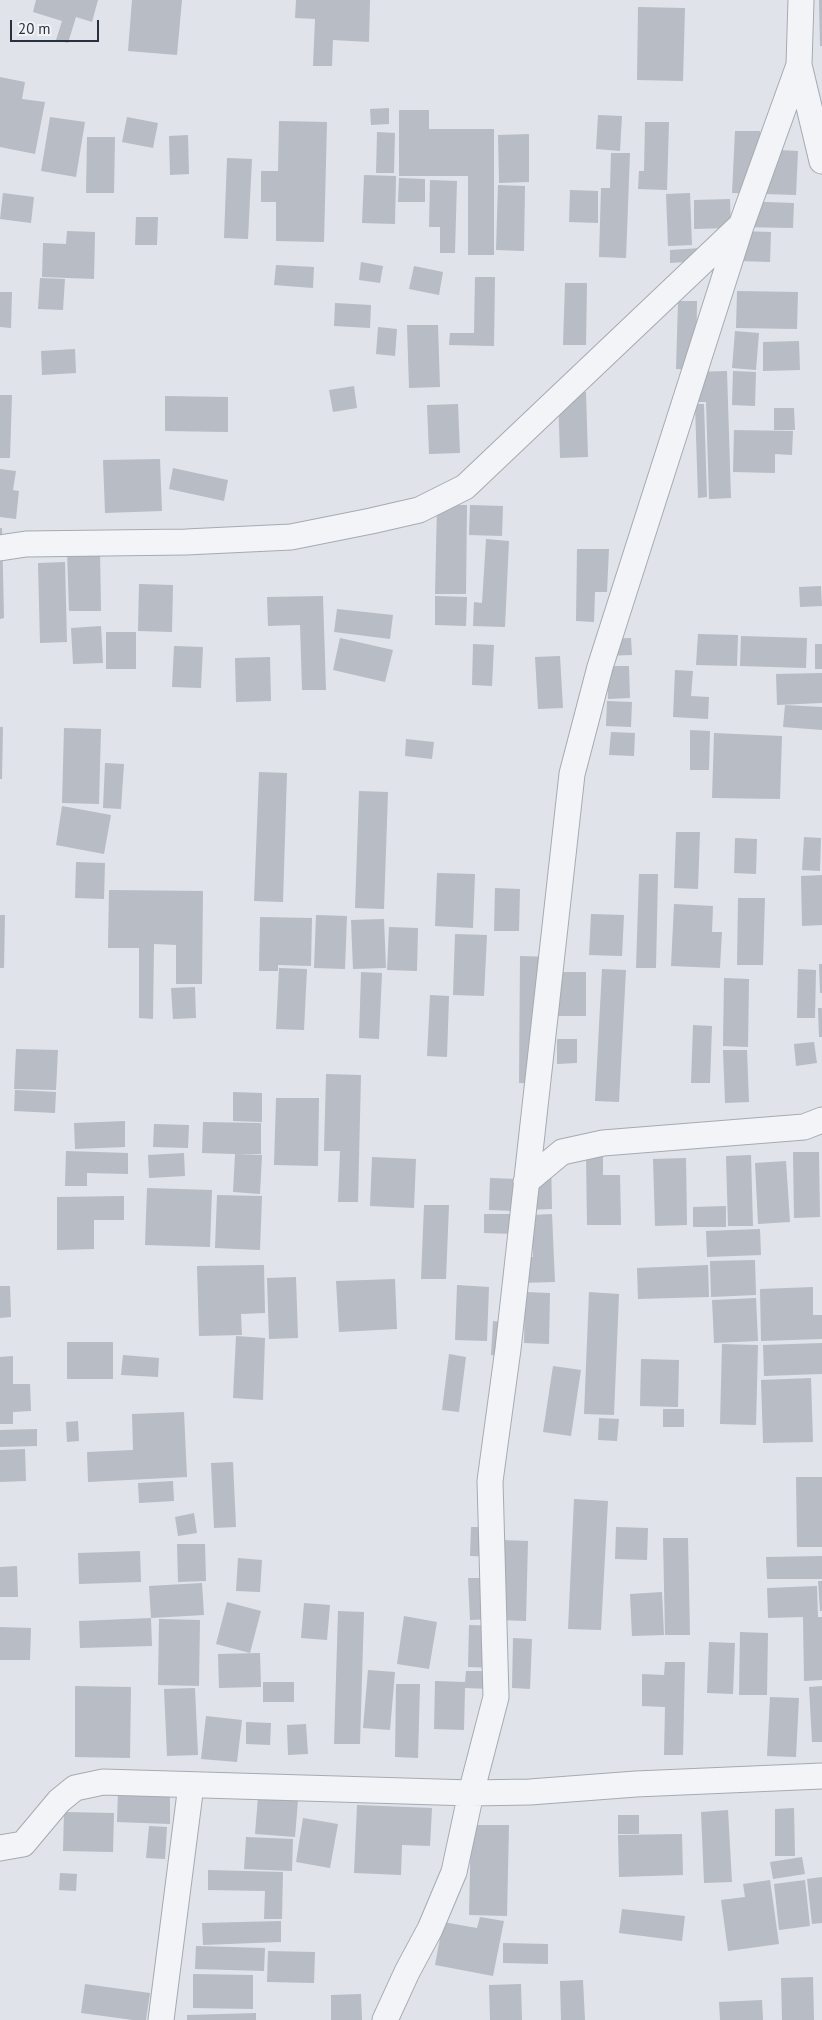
<!DOCTYPE html>
<html>
<head>
<meta charset="utf-8">
<style>
	body { margin:0 }
	#map { position:relative; width:822px; height:2020px; overflow:hidden; background:#e0e3e9; font-family:"PT Sans",sans-serif }
	canvas { display:block }
	.scale { position:absolute; left:10px; top:20px; width:89px; height:22px; box-sizing:border-box; border:2px solid #29313f; border-top:0; padding-left:6px; font-size:15px; line-height:18px; white-space:nowrap; color:#29313f; -webkit-text-stroke:4px #f0f2f6; paint-order:stroke }
</style>
</head>
<body>
<div id="map">
<canvas width="822" height="2020"></canvas>
<div class="scale">20 m</div>
</div>
<script>
const c = document.querySelector('canvas').getContext('2d');
c.lineJoin = 'round';
function fill(path, color) {
  c.fillStyle = color;
  c.fill(path, 'evenodd');
}
function strokePath(path, color, width, dash) {
  c.strokeStyle = color;
  c.lineWidth = width;
  c.lineCap = dash ? 'butt' : 'round';
  c.setLineDash(dash || []);
  c.stroke(path);
}
fill(new Path2D(`
	M36 0H98L92 22 76 17 68 43 56 40 62 21 33 12Z
	M132 0H182L177 55 128 51Z
	M296 0H370L369 42 333 40 332 66H313L315 19 295 18Z
	M819 0H822V46H820Z
	M638 7 685 8 683 81 637 80Z
	M0 77 25 82 22 99 45 102 35 154 0 147Z
	M389 108V124L371 125 370 109Z
	M399 110H429V129H494V255H468V176H399Z
	M598 115 622 116 620 151 596 149Z
	M50 117 85 122 76 177 41 171Z
	M127 117 158 123 153 148 122 142Z
	M279 121 327 122 324 242 276 241V202H261V171H278Z
	M645 122H669L667 190 638 189 639 171H644Z
	M735 131H760V149L798 151 796 195 732 193Z
	M377 132 395 133 394 173H376Z
	M529 134V182L499 183 498 135Z
	M188 135 189 174 170 175 169 136Z
	M87 137H115L114 193H86Z
	M611 153H630L626 258 599 257 601 188H610Z
	M227 158 252 159 248 239 224 238Z
	M364 175 396 176 395 224 362 223Z
	M399 178 425 179V202H398Z
	M430 180 457 181 455 253H440V227H429Z
	M498 185 525 186 524 251 496 250Z
	M570 190 598 191V223L569 222Z
	M3 193 34 197 31 223 0 219Z
	M690 193 692 245 668 246 666 194Z
	M730 199 731 228 694 229V200Z
	M738 201 794 203 793 228 737 227Z
	M136 217H158L157 245H135Z
	M67 231 95 232 94 279 42 277 43 243 66 244Z
	M738 231 771 232 770 262 738 261Z
	M702 248 703 261 670 263V250Z
	M361 262 383 266 380 283 359 280Z
	M276 265 314 267 313 288 274 285Z
	M414 266 443 272 439 295 409 289Z
	M475 277H495L494 346 449 345 450 333H474Z
	M40 278 65 279 63 310 38 309Z
	M565 283H587L586 345H563Z
	M737 291 798 292 797 329 736 328Z
	M0 292H12L11 328 0 327Z
	M678 301H697L696 370 676 369Z
	M335 303 371 305 370 328 334 326Z
	M407 325H438L440 387 409 388Z
	M378 327 397 329 395 356 376 354Z
	M735 331 759 333 756 370 732 368Z
	M799 341 800 370 763 371V342Z
	M75 349 76 373 42 375 41 351Z
	M727 371 731 498 709 499 706 402H694L693 372Z
	M733 371 756 372 755 406 732 405Z
	M354 386 357 408 333 412 329 390Z
	M586 392 588 457 560 458 558 393Z
	M0 395H12L10 458H0Z
	M165 396 228 397V432L165 431Z
	M458 404 460 453 429 454 427 405Z
	M695 404H704L707 497 698 498Z
	M774 408H794L795 430H774Z
	M734 430 793 431 792 455 775 454V473L733 472Z
	M160 459 162 511 105 513 103 460Z
	M173 468 228 480 224 501 169 489Z
	M0 469 16 471 13 490 19 491 16 519 0 517Z
	M437 505H467L466 594H435Z
	M470 505 503 506 502 536 469 535Z
	M0 528H2L4 618 0 619Z
	M486 539 509 541 505 627 473 626 474 602 482 603Z
	M100 549 101 611H69L67 550Z
	M577 549H609L607 592H595L594 622 576 621Z
	M65 562 67 642 40 643 38 563Z
	M139 584 173 585 172 632 138 631Z
	M821 586 822 606 800 607 799 587Z
	M323 596 326 690H302L300 625 268 626 267 597Z
	M435 596 467 597 466 626 435 625Z
	M337 609 393 615 390 639 334 632Z
	M101 626 103 663 73 664 71 628Z
	M106 632H136V669H106Z
	M698 634 738 635 737 666 696 665Z
	M741 636 807 638 806 668 740 666Z
	M340 638 393 650 385 682 333 670Z
	M631 638 632 655 604 656 603 639Z
	M473 644 494 645 492 686 472 685Z
	M815 644H822V669H815Z
	M174 646 203 647 201 688 172 687Z
	M560 656 563 708 538 709 535 657Z
	M270 657 271 701 236 702 235 658Z
	M607 666H629L630 698 608 699Z
	M675 670 693 671 691 696 709 697 708 719 673 717Z
	M822 673V703L777 705 776 674Z
	M607 701 632 702 631 727 606 726Z
	M785 705 822 707V730L783 727Z
	M0 727H3L2 779H0Z
	M64 728 101 729 99 804 62 803Z
	M690 730 710 731 709 770H690Z
	M611 732 635 733 634 756 609 755Z
	M714 733 782 736 780 799 712 798Z
	M406 739 434 742 432 759 405 756Z
	M105 763 124 764 121 809 103 808Z
	M259 772 287 773 283 902 254 901Z
	M359 791 388 792 384 909 355 908Z
	M62 806 111 815 104 854 56 845Z
	M676 832H700L698 889 674 888Z
	M804 837 821 838 820 871 802 870Z
	M735 838 757 839 756 874 734 873Z
	M76 862 105 863 104 899 75 898Z
	M437 873 475 874 473 928 435 926Z
	M639 874H658L656 968H636Z
	M822 875V925L802 926 801 876Z
	M495 888 520 889 519 931H494Z
	M109 890 203 891 202 984H176V945L154 944 153 1019 139 1018V948H108Z
	M738 898H765L763 965H737Z
	M674 904 713 906 712 932H722L720 968 671 966Z
	M591 914 624 915 622 956 589 955Z
	M0 915H5L4 968H0Z
	M316 915 347 916 345 969 314 968Z
	M260 917 312 918 311 966 278 965V971H259Z
	M384 919 386 968 353 969 351 920Z
	M389 927 418 928 417 971 387 970Z
	M455 934 487 935 484 996 453 995Z
	M520 956 552 957 551 1084 519 1083Z
	M819 964H822V993H820Z
	M279 968 307 969 304 1030 276 1029Z
	M602 969 626 970 619 1102 595 1101Z
	M798 969 816 970 815 1018H797Z
	M361 972 382 973 379 1039 359 1038Z
	M555 972H586V1016H555Z
	M724 978 749 979 748 1047 723 1046Z
	M195 987 196 1018 173 1019 171 988Z
	M430 995 449 996 447 1057 427 1056Z
	M818 1008H822V1037H819Z
	M693 1025 712 1026 710 1083H691Z
	M557 1039H577V1063L557 1064Z
	M814 1042 817 1063 796 1066 794 1044Z
	M16 1049 58 1050 56 1090 14 1089Z
	M723 1050H747L749 1102 725 1103Z
	M326 1074 361 1075 358 1202H338L340 1151H324Z
	M15 1090 56 1092 55 1113 14 1111Z
	M233 1092 262 1093V1122L233 1121Z
	M276 1098H319L318 1166 274 1165Z
	M125 1121V1147L75 1149 74 1123Z
	M203 1122 261 1123V1154H238L262 1155 260 1194 233 1192 235 1154 202 1153Z
	M154 1124 189 1125 188 1148 153 1147Z
	M66 1151 128 1153V1174L87 1173V1186H65Z
	M793 1152H819L820 1217 794 1218Z
	M184 1153 185 1176 149 1178 148 1155Z
	M586 1155H603V1175H620L621 1225H587Z
	M751 1155 753 1226H728L726 1156Z
	M551 1156 552 1209 526 1210Z
	M372 1157 416 1159 414 1208 370 1206Z
	M686 1158 687 1225 655 1226 653 1159Z
	M786 1161 790 1222 758 1224 755 1163Z
	M490 1178 517 1179 515 1211 489 1210Z
	M147 1188 212 1190 210 1247 145 1245Z
	M217 1195 262 1196 260 1250 215 1248Z
	M124 1196V1220H94V1249L57 1250V1197Z
	M424 1205H449L446 1279H421Z
	M726 1206V1227H693V1207Z
	M484 1214H513V1234L484 1233Z
	M552 1214 555 1282 519 1283 518 1258 533 1257 531 1215Z
	M760 1229 761 1255 707 1257 706 1231Z
	M755 1260 756 1295 711 1297 710 1261Z
	M264 1265 265 1313 241 1314 242 1335 199 1336 197 1266Z
	M708 1265 709 1297 638 1299 637 1268Z
	M296 1277 298 1338 269 1339 267 1278Z
	M395 1279 397 1329 339 1332 336 1281Z
	M457 1285 489 1287 487 1341 455 1340Z
	M0 1286H10L11 1317 0 1318Z
	M813 1287V1315H822V1339L761 1341 760 1289Z
	M525 1292 550 1293 549 1344 524 1343Z
	M589 1292 619 1294 614 1415 584 1414Z
	M756 1298 758 1341 714 1343 712 1300Z
	M493 1321 519 1324 516 1358 491 1355Z
	M236 1336 265 1338 263 1400 233 1398Z
	M67 1342H113V1379H67Z
	M822 1343V1374L764 1376 763 1345Z
	M722 1344 758 1345 756 1425 720 1424Z
	M449 1354 466 1357 459 1412 442 1410Z
	M123 1355 159 1358 158 1377 121 1375Z
	M13 1356V1384H30L31 1411 13 1412V1424H0V1357Z
	M641 1359 679 1360 678 1407 640 1406Z
	M553 1366 581 1370 571 1436 543 1432Z
	M811 1378 813 1442 763 1443 761 1380Z
	M663 1409H684V1427H663Z
	M184 1412 187 1477 88 1482 87 1452 133 1450 132 1414Z
	M599 1418 619 1419 617 1441 598 1440Z
	M78 1421 79 1441 67 1442 66 1422Z
	M37 1429V1446L0 1447V1430Z
	M25 1449 26 1481 0 1482V1450Z
	M233 1462 236 1527 214 1528 211 1463Z
	M796 1477H822V1547H797Z
	M173 1481 174 1501 139 1503 138 1483Z
	M574 1499 608 1501 601 1630 568 1629Z
	M194 1513 197 1533 178 1536 175 1517Z
	M471 1527H484L500 1557 470 1556Z
	M616 1527 648 1528 647 1560 615 1559Z
	M663 1538H688L690 1635H665Z
	M502 1540 528 1541 526 1621 499 1620Z
	M177 1544H205L206 1581 178 1582Z
	M140 1551 141 1582 79 1584 78 1553Z
	M822 1556V1579H767L766 1557Z
	M238 1558 262 1560 260 1592 236 1591Z
	M17 1566 18 1597H0V1567Z
	M468 1578H490L492 1619 470 1620Z
	M818 1581H822V1611H820Z
	M202 1583 204 1615 151 1618 149 1586Z
	M817 1586 818 1617H822V1680L804 1681 803 1617 768 1618 767 1588Z
	M662 1592 664 1635 632 1636 630 1594Z
	M227 1602 261 1611 250 1653 216 1644Z
	M304 1603 330 1605 327 1640 301 1638Z
	M338 1611 364 1612 360 1744H334Z
	M404 1616 437 1622 429 1669 397 1664Z
	M151 1618 152 1646 80 1648 79 1621Z
	M159 1619 200 1620 199 1686 158 1685Z
	M469 1625 498 1626 497 1668 468 1667Z
	M0 1627 31 1628 30 1660H0Z
	M740 1632 768 1633 767 1695H739Z
	M513 1638 532 1639 530 1689 512 1688Z
	M709 1642 735 1643 733 1694 707 1693Z
	M260 1653 261 1687 219 1688 218 1654Z
	M665 1662H685L683 1755H664L665 1707 642 1706V1674L664 1675Z
	M368 1670 395 1672 390 1730 363 1728Z
	M466 1671H491L490 1689 465 1688 464 1730 434 1729 435 1681 465 1682Z
	M263 1682H294V1702H263Z
	M396 1684H420L418 1758 395 1757Z
	M75 1686 131 1687 130 1758 75 1757Z
	M822 1686V1742H812L809 1687Z
	M195 1688 198 1755 167 1756 164 1689Z
	M770 1697 799 1698 796 1757 767 1756Z
	M206 1716 242 1720 237 1762 201 1759Z
	M246 1722 271 1723 270 1745 246 1744Z
	M306 1724 308 1754 288 1755 287 1725Z
	M118 1791 170 1793V1824L117 1822Z
	M258 1797 298 1800 295 1837 255 1834Z
	M357 1805 432 1808 430 1846 402 1845 401 1875 354 1873Z
	M794 1808 795 1856H775V1809Z
	M728 1810 732 1882 704 1883 701 1812Z
	M64 1812 114 1813 113 1852 63 1851Z
	M618 1815H639V1834H618Z
	M303 1818 338 1824 330 1868 296 1862Z
	M471 1825H509L507 1916 469 1915Z
	M149 1826 167 1827 165 1859 146 1858Z
	M682 1834 683 1875 619 1877 618 1835Z
	M246 1837 293 1839 292 1871 244 1869Z
	M802 1857 805 1874 773 1879 770 1862Z
	M208 1870 283 1872 282 1919H264L265 1891 208 1890Z
	M60 1873 77 1874 76 1891 59 1890Z
	M822 1877V1923L812 1924 807 1879Z
	M770 1880 779 1944 728 1951 721 1900 745 1897 743 1884Z
	M805 1880 810 1926 779 1930 774 1884Z
	M622 1909 685 1916 682 1941 619 1933Z
	M480 1917 504 1921 493 1976 435 1965 443 1922 477 1928Z
	M281 1921V1942L203 1945 202 1923Z
	M503 1943 548 1944V1964L503 1963Z
	M196 1946 265 1948 264 1971 195 1969Z
	M268 1951 315 1952 314 1983 267 1982Z
	M193 1974 253 1975V2009L193 2008Z
	M813 1977 814 2020H782L781 1978Z
	M583 1980 585 2020H561L560 1981Z
	M85 1984 150 1993 146 2020H133L81 2013Z
	M521 1984 522 2020H490L489 1985Z
	M361 1994 362 2020H331V1995Z
	M762 2000 763 2020H720L719 2002Z
	M256 2013V2020H187V2015Z`), '#b7bcc5');
const minor = new Path2D(`
	M799 65 822 161
	M0 548 26 544 186 542 291 537 371 521 419 510 465 487 738 228
	M526 1182 562 1152 603 1143 804 1127 822 1120
	M0 1848 23 1844 59 1801 75 1788 103 1782 471 1793 530 1792 636 1784 822 1776
	M161 2020 191 1785
	M385 2020 407 1972 430 1929 454 1872 471 1793 496 1697 490 1481 508 1349 572 774 600 667 741 226 799 65 801 0`);
strokePath(minor, '#a5aab3', 27);
strokePath(minor, '#f3f4f7', 25);
</script>
</body>
</html>
